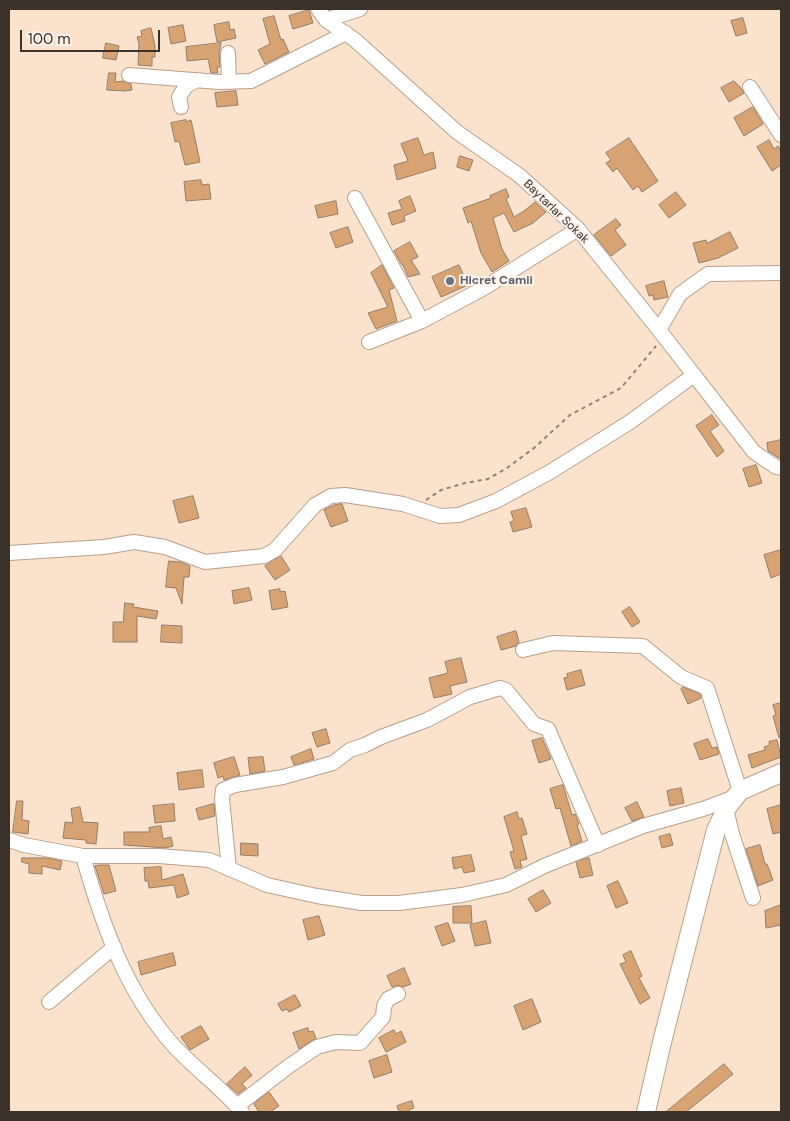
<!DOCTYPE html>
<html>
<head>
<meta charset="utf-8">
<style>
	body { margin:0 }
	#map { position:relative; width:790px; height:1121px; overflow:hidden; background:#fae2cc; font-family:"DM Sans",sans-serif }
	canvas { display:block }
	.frame { position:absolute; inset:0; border:10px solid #3a3128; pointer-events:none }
	.scale { position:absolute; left:20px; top:30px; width:140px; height:22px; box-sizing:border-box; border:2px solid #3a3128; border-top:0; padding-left:6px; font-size:15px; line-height:18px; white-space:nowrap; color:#3a3128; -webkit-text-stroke:4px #fcf2e9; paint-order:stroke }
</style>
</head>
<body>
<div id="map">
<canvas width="790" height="1121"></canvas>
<div class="frame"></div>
<div class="scale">100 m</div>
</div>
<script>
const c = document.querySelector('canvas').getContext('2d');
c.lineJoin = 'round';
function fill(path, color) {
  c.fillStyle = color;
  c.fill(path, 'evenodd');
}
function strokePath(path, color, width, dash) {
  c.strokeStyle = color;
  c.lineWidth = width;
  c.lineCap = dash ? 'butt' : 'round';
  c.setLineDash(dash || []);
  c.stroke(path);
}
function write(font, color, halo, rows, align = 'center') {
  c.font = font + ' "DM Sans",sans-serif';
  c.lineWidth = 4;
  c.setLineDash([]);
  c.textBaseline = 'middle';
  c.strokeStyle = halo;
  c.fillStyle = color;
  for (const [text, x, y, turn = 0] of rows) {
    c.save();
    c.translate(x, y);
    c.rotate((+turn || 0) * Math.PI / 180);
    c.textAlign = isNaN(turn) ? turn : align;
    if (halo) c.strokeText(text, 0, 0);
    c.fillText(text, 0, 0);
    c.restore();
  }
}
const building = new Path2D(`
	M309 10 313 23 293 29 289 16Z
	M274 16 281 40 283 39 289 52 265 64 258 50 270 44 263 19Z
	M743 18 747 33 736 36 731 21Z
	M229 22 230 30 234 29 236 38 217 42 214 25Z
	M183 25 186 41 171 44 168 28Z
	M151 28 155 46V57H152V66L138 65 139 44 137 37 142 36 141 31Z
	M106 43 119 46 116 60 103 58Z
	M221 43 219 53 220 67H217L218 73H211L208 59 187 61 186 47Z
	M109 73H116L115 82 123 81 131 84 132 90 124 91 107 90Z
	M734 81 741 88 744 93 729 102 721 88Z
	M236 91 238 105 217 107 215 93Z
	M753 107 763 124 744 136 734 118Z
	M186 120V122L191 120 200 162 185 165 179 141 175 142 171 123Z
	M418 138 424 155 433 152 436 168 397 180 394 165 408 161 401 144Z
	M629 138 658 181 642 192 638 186 633 190 617 168 613 172 606 163 611 160 606 153Z
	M769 140 774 149 778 146 781 151V165L772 171 757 147Z
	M460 156 473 160 469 171 457 167Z
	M201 180 202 185 209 184 211 199 186 201 184 182Z
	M506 189 509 197 506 199 514 217 524 211 535 202 546 212 533 223 514 232 504 213 493 218 502 249 509 261 492 272 481 253 471 221 468 223 463 208 491 198 490 196Z
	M676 192 686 205 669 218 659 205Z
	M410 196 416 211 404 216 405 221 392 225 388 213 402 209 399 201Z
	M336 201 338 214 318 218 315 206Z
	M616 219 621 225 615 230 626 245 611 256 594 235Z
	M348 227 353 242 336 248 330 233Z
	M730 232 738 248 718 258 699 263 693 243 706 240 707 243Z
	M410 242 418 257 411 260 420 274 408 277 403 265H402L394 251Z
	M382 265 394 288 389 290 397 321 376 329 368 313 388 307 371 273Z
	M459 265 468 285 441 297 432 277Z
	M664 281 668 297 654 300 653 295 649 296 646 286Z
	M712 415 719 425 710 431 724 451 717 457 696 426Z
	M781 440V458H779L768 451 767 443Z
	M756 465 762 483 749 487 743 469Z
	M193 496 199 518 179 523 173 501Z
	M342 504 348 521 331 527 324 510 334 505Z
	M526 508 532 527 513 532 510 522 514 521 511 512Z
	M781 550V574L771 578 764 555Z
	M281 556 290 570 275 580 265 566Z
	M169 561 180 562 190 566 189 577H184L182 604 176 588 166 587Z
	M249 588 252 600 234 604 232 591Z
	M280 589V592L285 591 288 607 272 610 269 591Z
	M125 603 134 604 133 607 158 611 156 619 137 616V642H113V622H123Z
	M630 607 640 622 632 627 622 612Z
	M162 625 182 626V643L161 642Z
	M516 631 519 642 516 646 501 650 497 637Z
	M461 658 467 682 450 686 452 694 434 698 429 678 448 673 445 662Z
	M581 670 585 685 567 690 564 678 568 677 567 674Z
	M683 687 700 694 701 698 688 704 681 689Z
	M781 703V737L779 738 773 716 776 715 773 705Z
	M326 729 330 743 317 747 312 733Z
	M542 738 551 759 539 763 532 741Z
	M708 739 712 748 717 747 719 754 700 760 694 744Z
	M777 740 781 757 752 768 748 755 765 750 764 747 770 745 769 742Z
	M311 749 314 759 294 765 291 757Z
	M234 757 240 775 224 780 223 776 218 778 214 763Z
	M263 757 265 771 250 774 248 758Z
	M202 770 204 787 179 790 177 773Z
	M563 785 572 815 575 814 579 824 577 825 582 841 571 846 560 808 556 809 550 789Z
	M681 788 684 803 670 806 667 791Z
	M17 801H23L22 820 29 821 28 834 13 832Z
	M637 802 644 817 632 821 625 808Z
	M174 804 175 821 155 823 153 806Z
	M214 804 215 816 199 820 196 809Z
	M781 805V832L773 834 767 809Z
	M80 807 83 822 98 823 96 844 86 843V840L63 838 65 822 73 823 71 809Z
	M517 812 519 819 522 818 527 834 521 836 527 859 520 861 522 867 515 869 510 852 514 851 504 817Z
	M161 826 163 839 171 837 173 846 165 848 124 845V832H150L149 828Z
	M670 834 673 845 662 848 659 837Z
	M241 843 258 844V856L241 855Z
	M760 845 765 864H767L773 880 758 886 746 849Z
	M471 855 475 871 464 873 462 867 454 869 452 858Z
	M22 858H48L62 861 60 870 42 866V874L29 873V864L22 862Z
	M589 858 593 875 580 878 576 862Z
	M100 865H109L116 891 104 894 95 866Z
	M161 867 162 880 183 874 189 894 177 898 174 885 149 888 148 881H145L144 868Z
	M618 881 628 903 616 908 607 886Z
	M543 890 551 903 536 912 528 899Z
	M781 905V925L766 928 765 911Z
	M471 906 472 923H453V907Z
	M319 916 325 935 308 940 303 920Z
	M486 921 491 943 475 946 470 925Z
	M448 923 455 941 442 946 435 927Z
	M631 951 642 976 639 978 650 998 640 1004 620 964 626 962 623 955Z
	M173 953 176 965 141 975 138 962Z
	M404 968 411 984 403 987 398 985 392 987 387 976Z
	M295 995 301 1006 289 1012 287 1009 282 1011 278 1004Z
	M532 999 541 1022 523 1030 514 1006Z
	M201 1026 209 1039 190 1050 181 1037Z
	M308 1028 309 1032 313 1031 316 1038 299 1049 293 1033Z
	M394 1030 396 1034 401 1031 406 1042 386 1052 379 1038Z
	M387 1055 392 1072 374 1078 369 1061Z
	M724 1064 733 1074 686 1112H666Z
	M245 1067 252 1075 242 1084 246 1088 238 1094 227 1084Z
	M269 1092 279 1106 270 1112H259L254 1104Z
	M412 1101 414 1108 409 1110V1112H399L397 1106Z`);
fill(building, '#d8a372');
strokePath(building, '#947e6a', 1);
const minor = new Path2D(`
	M318 9 326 20 355 40 457 132 520 176 578 229 659 330 754 452 776 467 781 468
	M326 20 360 9
	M228 53 229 82
	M129 75 219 82 251 81 346 33
	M750 87 781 135
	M181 107 179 97 186 86 197 80
	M355 198 422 321
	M659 330 680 294 708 274 781 273
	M369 342 422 321 484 288 578 229
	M9 553 104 547 134 542 165 547 205 562 264 556 275 550 315 505 331 496 345 495 403 504 440 516 459 515 496 501 550 472 630 422 694 375
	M523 650 553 643 643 646 681 677 707 688 740 791
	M726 809 732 834 753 898
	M9 840 24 845 83 856H159L209 860 267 885 317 896 362 903H399L462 895 506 885 544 866 643 826 703 809 735 797
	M83 856C102 924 126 992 173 1045 195 1069 222 1088 242 1112
	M229 869 222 799 223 790 235 785 283 777 333 763 350 750 365 745 381 737 427 720 470 697 500 688 506 690 534 724 548 729 598 845
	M49 1002 114 947
	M237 1106 289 1066 317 1047 336 1042 360 1043 383 1017 384 1006 388 999 398 994`);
const major = new Path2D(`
	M646 1112 662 1042 716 830 726 809 740 791 781 773`);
strokePath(minor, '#b7a08c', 16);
strokePath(major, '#b7a08c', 20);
strokePath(new Path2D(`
	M426 500 441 490 465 483 488 479 507 468 534 448 570 415 621 388 656 346`), '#938374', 2, [4, 4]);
strokePath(minor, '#fff', 14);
strokePath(major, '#fff', 18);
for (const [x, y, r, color] of [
	[450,281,5,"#6b7280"]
]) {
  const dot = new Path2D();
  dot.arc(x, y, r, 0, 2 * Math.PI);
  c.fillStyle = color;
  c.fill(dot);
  strokePath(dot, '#fcf2e9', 2);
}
write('12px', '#3a3128', '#fcf2e9', [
	["Baytarlar Sokak",556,212,44]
]);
write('bold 12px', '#5b616d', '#fcf2e9', [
	["Hicret Camii",460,281]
], 'left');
</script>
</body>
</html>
